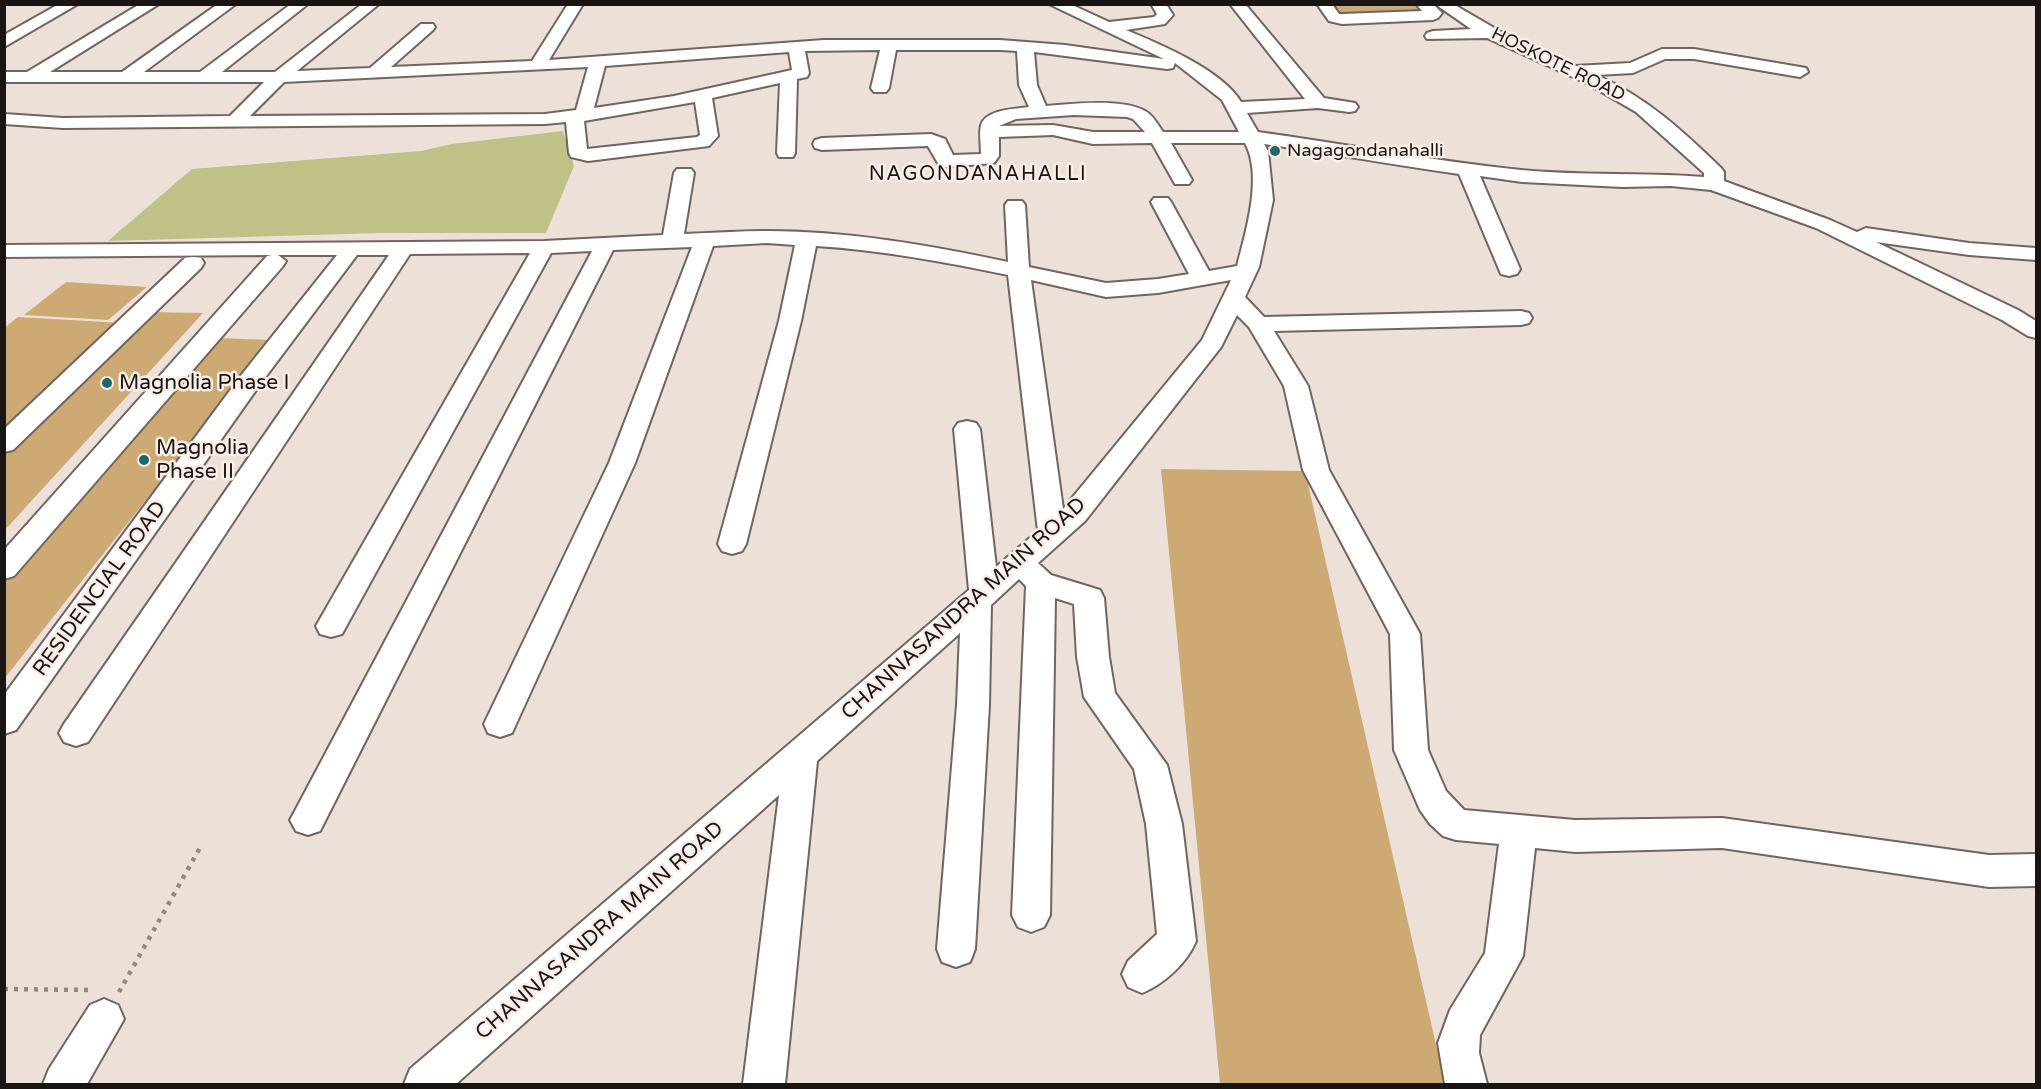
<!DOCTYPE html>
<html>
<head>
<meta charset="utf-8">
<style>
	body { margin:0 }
	#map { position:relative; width:2041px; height:1089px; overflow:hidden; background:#ede0d9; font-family:"Varela Round",sans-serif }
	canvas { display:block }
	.frame { position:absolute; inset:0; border:6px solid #1a1513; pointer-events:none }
</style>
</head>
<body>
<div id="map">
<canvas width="2041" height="1089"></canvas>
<div class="frame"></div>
</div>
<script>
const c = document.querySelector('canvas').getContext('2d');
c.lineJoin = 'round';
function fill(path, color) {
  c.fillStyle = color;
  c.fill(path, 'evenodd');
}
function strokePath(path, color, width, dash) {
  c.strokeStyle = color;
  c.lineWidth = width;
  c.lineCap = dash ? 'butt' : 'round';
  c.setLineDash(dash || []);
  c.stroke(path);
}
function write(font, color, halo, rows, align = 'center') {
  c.font = font + ' "Varela Round",sans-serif';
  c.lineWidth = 5;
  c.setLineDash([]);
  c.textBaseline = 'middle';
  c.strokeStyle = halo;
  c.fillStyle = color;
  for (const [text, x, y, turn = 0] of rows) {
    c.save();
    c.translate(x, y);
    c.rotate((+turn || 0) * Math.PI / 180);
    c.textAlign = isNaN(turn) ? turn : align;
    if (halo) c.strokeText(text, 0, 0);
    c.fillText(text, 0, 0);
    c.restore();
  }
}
fill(new Path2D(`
	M563 131 574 166 546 233H380L108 241 192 169 421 151 452 144Z`), '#c0c186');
fill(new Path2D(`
	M1330 4H1413L1422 12 1341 17Z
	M66 282 147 287 108 320 24 315Z
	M146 312 203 313 4 531V454Z
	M18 317 123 323 4 427V328Z
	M215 338 273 340 4 679V580Z
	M1161 469 1305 471 1445 1084H1220Z`), '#cdaa73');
const minor = new Path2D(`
	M59 4H78L4 47V35Z
	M140 4H159L50 72H122L218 4H236L144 72H200L291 4H308L222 72H275L362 4H379L297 71 370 68 421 24H433L435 27 433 30 391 67 532 61 568 4H583L549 60 824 40H1000L1065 45 1164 59 1049 4H1070L1109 22 1154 17 1157 14 1151 4H1166L1173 15 1165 24 1126 30C1160 44 1222 70 1241 102L1305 99 1230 4H1245L1324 98 1355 103 1358 107 1355 111 1349 112 1318 108 1247 113 1258 132C1346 144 1433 161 1521 170 1582 176 1643 172 1704 177V173L1636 112 1588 84 1487 38 1427 39 1425 36 1427 33 1433 31 1471 29 1435 4H1453L1513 39 1575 66 1630 63 1662 49H1694L1806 68 1808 72 1800 77 1694 59H1665L1633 73 1596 75C1645 96 1683 131 1721 168L1724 172V181L1830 220 1857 232 1866 228 1969 243 2036 248V260L1969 255 1876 242 2018 310 2036 321V338L2028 336 2002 320 1816 228 1711 190 1671 186 1622 187 1522 182 1480 176 1520 269 1517 274 1509 276 1501 274 1459 174C1394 165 1330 153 1264 144L1268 151 1273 200 1259 267 1245 297 1264 317 1521 311 1529 313 1532 318 1529 323 1521 325 1274 331 1308 386 1329 470 1420 634 1428 750 1446 791 1464 810 1575 820 1722 818 1989 855 2036 854V886L1989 887 1722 848 1575 852 1535 848 1523 956 1480 1035 1479 1053 1487 1084H1445L1438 1043 1450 1010 1485 953 1499 844 1456 840 1443 836 1430 824 1420 810 1394 750 1390 634 1303 470 1284 386 1249 327 1237 315 1221 347 1085 521 1038 563 1051 575 1100 590 1104 598 1109 657 1115 693 1167 765 1182 824 1196 941C1187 963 1164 984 1142 993L1128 987 1122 974 1128 961 1157 934 1146 824 1134 769 1084 697 1077 657 1074 604 1055 598 1050 915 1044 927 1031 932 1018 927 1012 915 1026 586 1019 579 991 605 989 705 975 949 970 962 956 967 942 962 937 949 957 705 960 633 817 761 785 1084H743L779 795 456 1084H404L410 1069 969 590 954 429 958 423 967 421 976 423 980 429 996 567 1038 531 1008 275C945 262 881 250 816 246L801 321 746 544 742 551 732 554 722 551 718 544 779 321 795 245 767 243 713 246 635 463 516 724 512 733 500 737 488 733 484 724 609 463 692 247 613 250 320 831 308 835 296 831 290 820 296 809 592 251 551 253 342 634 331 637 320 634 316 626 530 253 410 254 88 742 76 746 64 742 59 733 64 724 389 255H357L261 383 16 730 4 734V695L243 373 337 255H278L286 261 283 266 14 576 4 579V550L267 256 272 255 4 257V245L544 241 663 235 674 173 677 169H691L694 173 684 234C712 233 739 231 767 231 847 231 929 245 1008 262L1005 205 1008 201H1022L1025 205 1029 267 1106 283 1158 279 1189 274 1151 202 1154 198H1168L1171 202 1209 271 1237 266C1246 231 1263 176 1245 143H1171L1192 180 1189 184H1175L1152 143 1093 144 1053 135 999 137V156L994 163 946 167 939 165 928 146 822 150 815 148 813 144 815 140 822 138 931 134 945 139 953 155 981 154C981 145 979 133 981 125 986 109 1016 109 1029 107L1019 85 1017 51 1000 50H896L889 88 886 92H874L871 88 880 50 805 51 809 73 807 77 797 79 795 153 793 157H779L777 153 780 83 712 98 718 136 709 146 588 161 571 157 569 153 566 122 545 124 63 128 4 124V114L63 118 230 116 264 82H4V72H27ZM789 52 792 70 674 96 594 108 605 66ZM1034 52 1167 69 1173 68 1175 63 1222 100 1239 132H1163C1158 125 1153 115 1145 111 1122 98 1072 104 1046 106L1037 85ZM588 67 576 110 545 114 250 116 284 82ZM695 102 700 135 697 137 587 149 584 121ZM1074 115 1127 117 1133 119 1145 132H1093L1053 125 999 126 1016 119ZM1031 280 1106 297 1158 293 1231 280 1202 340 1063 509Z
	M1317 4H1332L1339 14H1342L1422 11 1416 4H1433L1442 13 1438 18 1433 20 1342 24 1329 21Z
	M193 257 201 258 204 263 201 268 13 450 4 452V429L185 258Z
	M104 999 118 1005 124 1019 87 1084H43L49 1069 90 1005Z`);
strokePath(minor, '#70655f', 4);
strokePath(new Path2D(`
	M4 989 89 990
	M119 992 201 846`), '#918783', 4.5, [4, 6]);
fill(minor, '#fff');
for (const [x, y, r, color] of [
	[1275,151,6,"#1c696d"],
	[107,383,6,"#1c696d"],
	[144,460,6,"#1c696d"]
]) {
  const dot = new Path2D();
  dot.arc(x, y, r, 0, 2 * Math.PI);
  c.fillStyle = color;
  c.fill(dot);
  strokePath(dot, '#fbede7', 2);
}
write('18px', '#1a1513', '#fbede7', [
	["HOSKOTE ROAD",1558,65,26]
]);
write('18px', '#1a1513', '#fbede7', [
	["Nagagondanahalli",1287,151]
], 'left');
c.letterSpacing = '1.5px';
write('20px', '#1a1513', '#fbede7', [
	["NAGONDANAHALLI",978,175]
]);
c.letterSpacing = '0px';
write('21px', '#1a1513', '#fbede7', [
	["Magnolia Phase I",119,383],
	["Magnolia",156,448],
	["Phase II",156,472]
], 'left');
write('21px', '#1a1513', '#fbede7', [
	["RESIDENCIAL ROAD",100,589,-54],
	["CHANNASANDRA MAIN ROAD",964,609,-42],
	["CHANNASANDRA MAIN ROAD",600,931,-41]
]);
</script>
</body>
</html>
